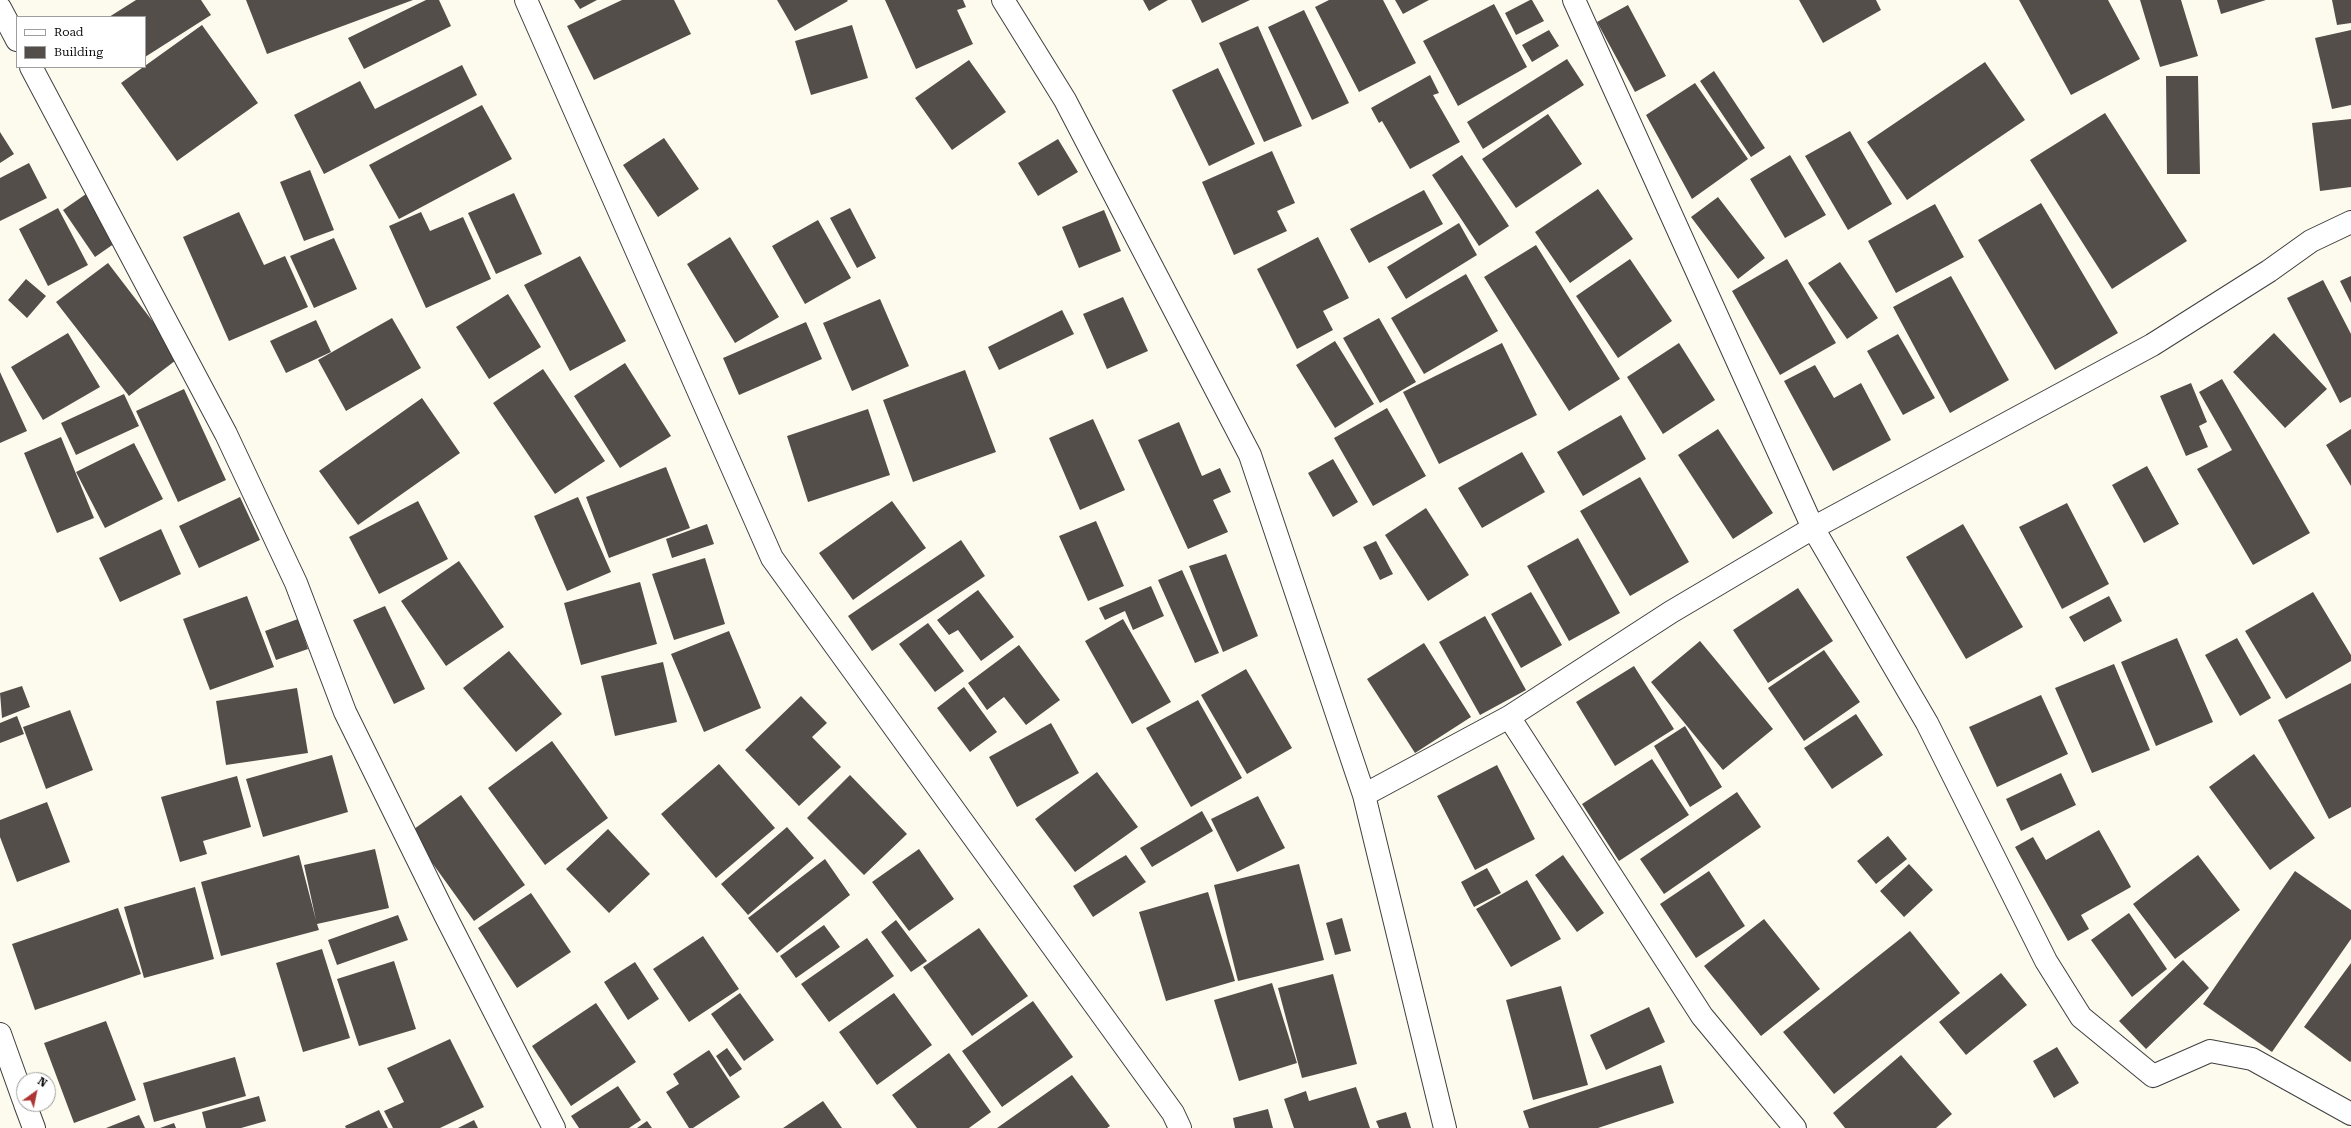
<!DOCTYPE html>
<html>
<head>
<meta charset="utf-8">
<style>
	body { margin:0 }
	#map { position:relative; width:2351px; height:1128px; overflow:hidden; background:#fdfbee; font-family:"Roboto Serif",serif }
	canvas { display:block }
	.legend { position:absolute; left:16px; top:16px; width:130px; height:52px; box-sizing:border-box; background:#fff; border:1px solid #9e9e9e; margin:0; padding:5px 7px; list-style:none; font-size:12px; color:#0c0c0c }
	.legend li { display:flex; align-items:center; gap:8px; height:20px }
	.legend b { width:20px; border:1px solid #9e9e9e }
	.north { position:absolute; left:16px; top:1072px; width:40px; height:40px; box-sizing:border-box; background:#fff; border:1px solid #9e9e9e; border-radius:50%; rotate:33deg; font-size:11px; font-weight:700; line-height:16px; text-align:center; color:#0c0c0c }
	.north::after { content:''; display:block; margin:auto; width:14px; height:18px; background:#ad3534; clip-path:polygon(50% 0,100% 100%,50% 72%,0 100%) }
</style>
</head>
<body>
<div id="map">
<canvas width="2351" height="1128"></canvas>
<ul class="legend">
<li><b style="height:5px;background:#fff"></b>Road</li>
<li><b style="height:11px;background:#544e4a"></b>Building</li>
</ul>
<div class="north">N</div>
</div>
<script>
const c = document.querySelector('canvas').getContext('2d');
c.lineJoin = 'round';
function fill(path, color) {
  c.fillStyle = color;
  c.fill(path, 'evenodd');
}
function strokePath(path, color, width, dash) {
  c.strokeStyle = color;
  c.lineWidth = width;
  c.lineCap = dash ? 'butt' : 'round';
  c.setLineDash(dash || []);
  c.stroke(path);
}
fill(new Path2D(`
	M136 0H201L211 15 145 57V17H109Z
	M246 0H413L267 54Z
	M426 0H439L451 26 364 69 348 38Z
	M574 0H597L580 9Z
	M622 0H674L691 34 594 80 567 26Z
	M777 0H847L848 1 795 31Z
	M885 0H963L966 7 957 10 973 44 916 69Z
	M1143 0H1168L1149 11Z
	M1191 0H1250L1202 23Z
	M1329 0H1383L1416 63 1359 92 1315 7Z
	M1395 0H1429L1403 14Z
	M1530 0H1532L1544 21 1516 35 1505 13Z
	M1799 0H1876L1881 10 1823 43Z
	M2019 0H2108L2140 59 2071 95Z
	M2140 0H2181L2198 56 2160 67Z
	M2217 0H2266L2221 14Z
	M2332 0H2351V23L2337 25Z
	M1494 4 1527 67 1458 106 1423 41Z
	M1628 5 1666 76 1635 92 1597 22Z
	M1304 10 1349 103 1312 120 1268 27Z
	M202 25 258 103 177 161 121 83Z
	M852 25 868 78 811 95 795 41Z
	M1258 26 1302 126 1264 142 1219 43Z
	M1549 30 1559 46 1532 62 1522 45Z
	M2351 30V105L2332 109 2315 38Z
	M1567 59 1584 85 1483 149 1467 122Z
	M969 60 1006 112 952 150 915 98Z
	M1985 62 2025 120 1907 200 1867 142Z
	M462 65 477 95 324 174 294 115 360 81 375 109Z
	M1218 68 1255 144 1209 166 1172 90Z
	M1714 71 1765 148 1751 157 1700 81Z
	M1430 75 1439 93 1433 95 1460 142 1410 169 1382 121 1379 123 1371 108Z
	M2166 76H2198L2200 174H2167Z
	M1695 83 1748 159 1692 199 1646 115Z
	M482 105 512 159 399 219 369 165Z
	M2105 113 2187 241 2112 289 2030 160Z
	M1548 114 1582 164 1516 208 1482 159Z
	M2351 119V187L2320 191 2312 123Z
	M1850 131 1892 204 1848 230 1805 156Z
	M0 132 14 154 0 163Z
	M664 138 699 189 658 217 623 165Z
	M1058 139 1078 172 1038 196 1018 163Z
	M1272 151 1295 203 1277 211 1287 231 1234 255 1202 182Z
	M1462 155 1509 226 1479 246 1432 175Z
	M1790 155 1826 215 1785 238 1750 179Z
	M29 163 47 198 0 221V178Z
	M310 170 334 230 304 241 280 182Z
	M1598 189 1633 239 1570 283 1535 232Z
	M1424 190 1443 224 1369 263 1350 229Z
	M514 193 542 254 496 274 468 213Z
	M86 194 118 241 95 257 63 210Z
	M1718 197 1765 258 1738 279 1691 217Z
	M2041 203 2118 333 2055 370 1978 240Z
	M1935 204 1964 257 1896 293 1868 241Z
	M58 208 88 265 48 286 19 229Z
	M850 208 876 258 857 268 830 218Z
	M1104 210 1121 251 1079 268 1062 227Z
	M239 212 264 265 285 256 308 307 229 341 183 237Z
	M421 212 430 231 463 217 491 279 426 308 389 226Z
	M818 220 851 278 805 304 772 246Z
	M1459 223 1477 255 1406 299 1387 267Z
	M730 237 779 317 735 343 687 264Z
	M1318 237 1349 298 1323 311 1333 330 1297 349 1257 269Z
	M334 238 357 289 314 308 290 256Z
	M1536 245 1620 379 1569 411 1484 277Z
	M580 256 626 341 570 371 524 285Z
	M1630 259 1672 321 1618 358 1576 296Z
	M1787 259 1836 343 1780 375 1732 291Z
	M1840 262 1878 318 1847 339 1808 283Z
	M108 263 180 357 129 396 56 302Z
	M1466 274 1498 331 1424 374 1391 318Z
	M1951 276 2009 380 1950 413 1893 307Z
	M2351 276V303L2340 281Z
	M26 279 46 296 27 318 8 300Z
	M2323 280 2351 334V397L2340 403 2287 298Z
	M508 294 541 347 489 379 456 327Z
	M1123 297 1148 351 1107 369 1083 314Z
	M880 299 909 366 852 391 823 323Z
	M1062 310 1074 334 999 370 988 347Z
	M392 318 421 368 346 411 318 360Z
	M1379 318 1416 382 1380 403 1343 338Z
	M316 320 331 352 286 373 270 341Z
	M806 322 822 359 739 395 723 358Z
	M68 333 100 387 43 420 11 367Z
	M2274 333 2327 389 2285 428 2233 372Z
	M1898 334 1935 398 1903 415 1867 351Z
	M1335 341 1374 404 1335 428 1296 365Z
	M1502 343 1537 415 1439 464 1403 392Z
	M1679 343 1715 400 1663 434 1627 377Z
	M625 363 671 436 620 468 574 396Z
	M1815 365 1834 398 1861 383 1891 440 1833 471 1784 381Z
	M543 369 605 461 555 494 493 403Z
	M965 370 996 452 913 482 883 400Z
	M0 372 27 431 0 443Z
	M2222 379 2310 533 2253 565 2197 469 2232 450 2199 392Z
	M2191 383 2207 422 2199 426 2208 447 2186 456 2160 396Z
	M184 389 226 480 178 502 136 411Z
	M124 394 139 426 76 455 61 423Z
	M422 398 460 453 358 525 319 471Z
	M1387 408 1426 476 1373 506 1334 438Z
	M868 409 890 475 808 502 787 436Z
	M1621 415 1646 459 1583 496 1557 452Z
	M1093 419 1125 490 1080 510 1049 438Z
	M1179 422 1202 476 1220 468 1231 492 1213 500 1228 532 1188 549 1138 440Z
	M1718 429 1773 513 1733 539 1678 455Z
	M2351 429V486L2326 445Z
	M61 437 94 518 57 533 24 453Z
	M134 443 163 499 105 528 76 472Z
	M1522 452 1545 492 1482 528 1458 488Z
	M1333 459 1358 502 1333 517 1308 473Z
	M2147 466 2179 524 2144 543 2112 485Z
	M666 467 690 528 609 558 586 497Z
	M1640 477 1689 562 1630 596 1580 511Z
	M240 497 260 540 199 568 179 526Z
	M578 497 611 572 567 591 534 516Z
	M418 501 448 559 379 594 349 537Z
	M892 501 926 548 853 600 819 553Z
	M2067 503 2109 584 2062 609 2019 527Z
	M1426 508 1469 575 1428 601 1385 535Z
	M1096 521 1124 586 1088 601 1059 536Z
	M707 524 714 544 672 558 666 539Z
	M1963 524 2023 627 1966 659 1906 557Z
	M161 529 181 574 120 602 99 558Z
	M1578 538 1620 613 1569 641 1527 566Z
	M961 540 985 576 872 651 848 616Z
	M1376 541 1393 574 1380 580 1363 547Z
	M1226 554 1258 636 1223 652 1189 566Z
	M705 558 725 624 674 640 652 574Z
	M459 561 504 627 446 666 401 601Z
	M1182 570 1219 653 1195 663 1158 580Z
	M640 582 657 644 581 665 564 603Z
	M1151 586 1164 616 1133 630 1125 611 1105 620 1099 608Z
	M1798 588 1833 641 1768 683 1733 630Z
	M978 590 1014 637 981 661 958 630 949 635 937 620Z
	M1531 592 1562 645 1521 668 1491 614Z
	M2313 592 2351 655V661L2286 699 2245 631Z
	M247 596 274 667 210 690 183 619Z
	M2109 596 2122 621 2084 642 2069 617Z
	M385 606 425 689 394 704 353 620Z
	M1485 616 1526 690 1480 715 1439 642Z
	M298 619 308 649 276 660 265 631Z
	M1123 619 1171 702 1132 724 1085 641Z
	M928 623 964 671 935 692 899 644Z
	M729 631 761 708 704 732 671 654Z
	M2177 638 2213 722 2156 746 2121 662Z
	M2237 638 2271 698 2240 716 2205 655Z
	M1700 641 1773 729 1723 770 1651 682Z
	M1424 643 1471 717 1415 753 1367 679Z
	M1019 645 1060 700 1026 725 1004 697 987 710 968 683Z
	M1824 650 1860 702 1804 741 1768 688Z
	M509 651 562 714 516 752 463 688Z
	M663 662 677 722 615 736 601 676Z
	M2114 664 2150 750 2092 773 2055 688Z
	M1634 666 1674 729 1615 766 1576 702Z
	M1246 669 1292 748 1247 774 1201 695Z
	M2351 683V807L2329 819 2278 720Z
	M22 686 30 707 2 718 0 693Z
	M964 687 997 732 970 752 937 708Z
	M297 688 308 753 226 765 216 701Z
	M2041 695 2068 754 1997 787 1969 727Z
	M801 696 827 723 812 737 841 767 799 806 745 750Z
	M1198 700 1242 778 1191 807 1146 728Z
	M70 710 93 770 46 789 23 727Z
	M1856 714 1883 755 1832 789 1804 748Z
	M17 716 24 734 0 743V723Z
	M1051 723 1079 773 1017 807 989 757Z
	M1685 726 1722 787 1690 807 1654 746Z
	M552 741 608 818 545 865 488 788Z
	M2254 754 2315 838 2270 870 2209 787Z
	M332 755 348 812 263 837 246 779Z
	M1652 759 1689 815 1619 861 1582 804Z
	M719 764 775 828 716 878 661 814Z
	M1497 765 1535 839 1475 870 1437 796Z
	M1097 772 1138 827 1075 872 1035 819Z
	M2061 773 2076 805 2021 831 2006 799Z
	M850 775 907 834 864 875 807 818Z
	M237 776 251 827 203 841 207 854 180 862 161 797Z
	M1737 792 1761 827 1664 894 1640 859Z
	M461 795 525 885 474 921 410 832Z
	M1258 796 1285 848 1237 872 1211 819Z
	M47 802 70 862 17 882 0 837V820Z
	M1202 811 1213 831 1152 867 1140 848Z
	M787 827 814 858 748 915 721 884Z
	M608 829 650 874 609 913 566 869Z
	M2099 830 2131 887 2081 915 2089 929 2068 941 2015 847 2033 837 2046 860Z
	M1888 836 1907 859 1876 884 1857 861Z
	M375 849 389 908 317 924 319 930 221 956 201 882 299 855 316 920 304 865Z
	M919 849 954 899 909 931 872 882Z
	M1126 855 1146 882 1093 917 1073 886Z
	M1563 855 1604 913 1577 932 1535 875Z
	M2198 855 2240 910 2175 959 2133 904Z
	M825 859 850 895 777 953 748 918Z
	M1299 864 1324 960 1238 981 1214 885Z
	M1909 864 1933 890 1904 917 1880 891Z
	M1487 868 1501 893 1474 907 1461 882Z
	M1709 871 1745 926 1696 958 1660 904Z
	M2295 871 2351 910V939L2272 1052 2203 1004Z
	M1527 880 1561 939 1511 967 1476 909Z
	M195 887 214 959 144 978 124 907Z
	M1208 892 1235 981 1166 1001 1139 912Z
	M531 893 571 952 517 988 478 928Z
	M118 908 141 974 35 1010 12 944Z
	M2129 913 2167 969 2132 997 2091 940Z
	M398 915 408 940 337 965 328 940Z
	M1342 918 1351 951 1335 955 1326 923Z
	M1764 919 1820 989 1761 1036 1704 966Z
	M896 920 927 961 911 972 881 932Z
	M824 925 840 947 796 978 780 956Z
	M979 928 1028 996 972 1036 923 967Z
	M1910 931 1960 993 1834 1094 1783 1032Z
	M703 936 739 989 689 1022 653 969Z
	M867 938 894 976 829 1022 801 984Z
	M322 949 350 1038 303 1052 276 963Z
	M2183 960 2209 988 2146 1049 2119 1021Z
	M394 961 416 1029 359 1046 337 979Z
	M635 962 659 999 628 1020 604 982Z
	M2351 963V1061L2350 1062 2304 1027Z
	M2001 973 2027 1005 1966 1055 1939 1022Z
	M1333 974 1357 1064 1302 1078 1278 988Z
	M1272 983 1297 1063 1239 1081 1214 1000Z
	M1561 986 1588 1085 1533 1100 1506 1000Z
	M740 993 774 1040 744 1061 711 1014Z
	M894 993 932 1045 877 1085 839 1032Z
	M1033 1001 1073 1057 1002 1107 962 1051Z
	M596 1003 636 1062 571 1106 532 1046Z
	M1649 1007 1665 1042 1606 1070 1590 1035Z
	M106 1021 136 1100 74 1123 44 1043Z
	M450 1039 484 1107 440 1128H393L384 1111 404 1102 387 1068Z
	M2057 1047 2079 1083 2054 1098 2033 1061Z
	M727 1048 742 1069 730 1077 716 1056Z
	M709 1050 740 1097 693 1128H689L666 1092 679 1084 673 1074Z
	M949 1053 991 1112 969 1128H917L892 1095Z
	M1901 1055 1952 1114 1936 1128H1845L1833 1113Z
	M235 1057 246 1096 154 1122 143 1083Z
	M1661 1065 1674 1103 1598 1128H1529L1523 1111Z
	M1072 1075 1110 1126 1107 1128H997Z
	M618 1086 641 1120 629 1128H579L571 1116Z
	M1356 1087 1370 1128H1294L1284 1099 1306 1091 1309 1101Z
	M259 1096 266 1121 241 1128H206L202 1112Z
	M823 1101 842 1128H783L786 1126Z
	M1268 1109 1273 1128H1235L1233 1118Z
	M379 1110 388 1128H346L345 1126Z
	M1406 1112 1411 1128H1379L1376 1121Z
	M139 1115 145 1128H106Z
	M474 1120 478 1128H458Z
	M647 1121 652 1128H637Z
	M174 1123 176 1128H160Z`), '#544e4a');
const street = new Path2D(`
	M526 0 772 558 1173 1113 1180 1128
	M1003 0 1065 100 1250 455 1364 795 1445 1128
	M1574 0 1813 528 1927 723 2046 961 2081 1017 2153 1076 2210 1051 2252 1059 2351 1114
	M0 8 17 40
	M31 67 226 434 296 583 345 712 445 915 554 1128
	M1509 717 1702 1016 1795 1128
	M1364 795 1509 717 1671 612 1813 528 2152 345 2269 271 2311 241 2351 222
	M0 1034 24 1101
	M25 1104 34 1128`);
strokePath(street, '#3f3f3f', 24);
strokePath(street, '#fff', 22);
</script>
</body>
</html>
